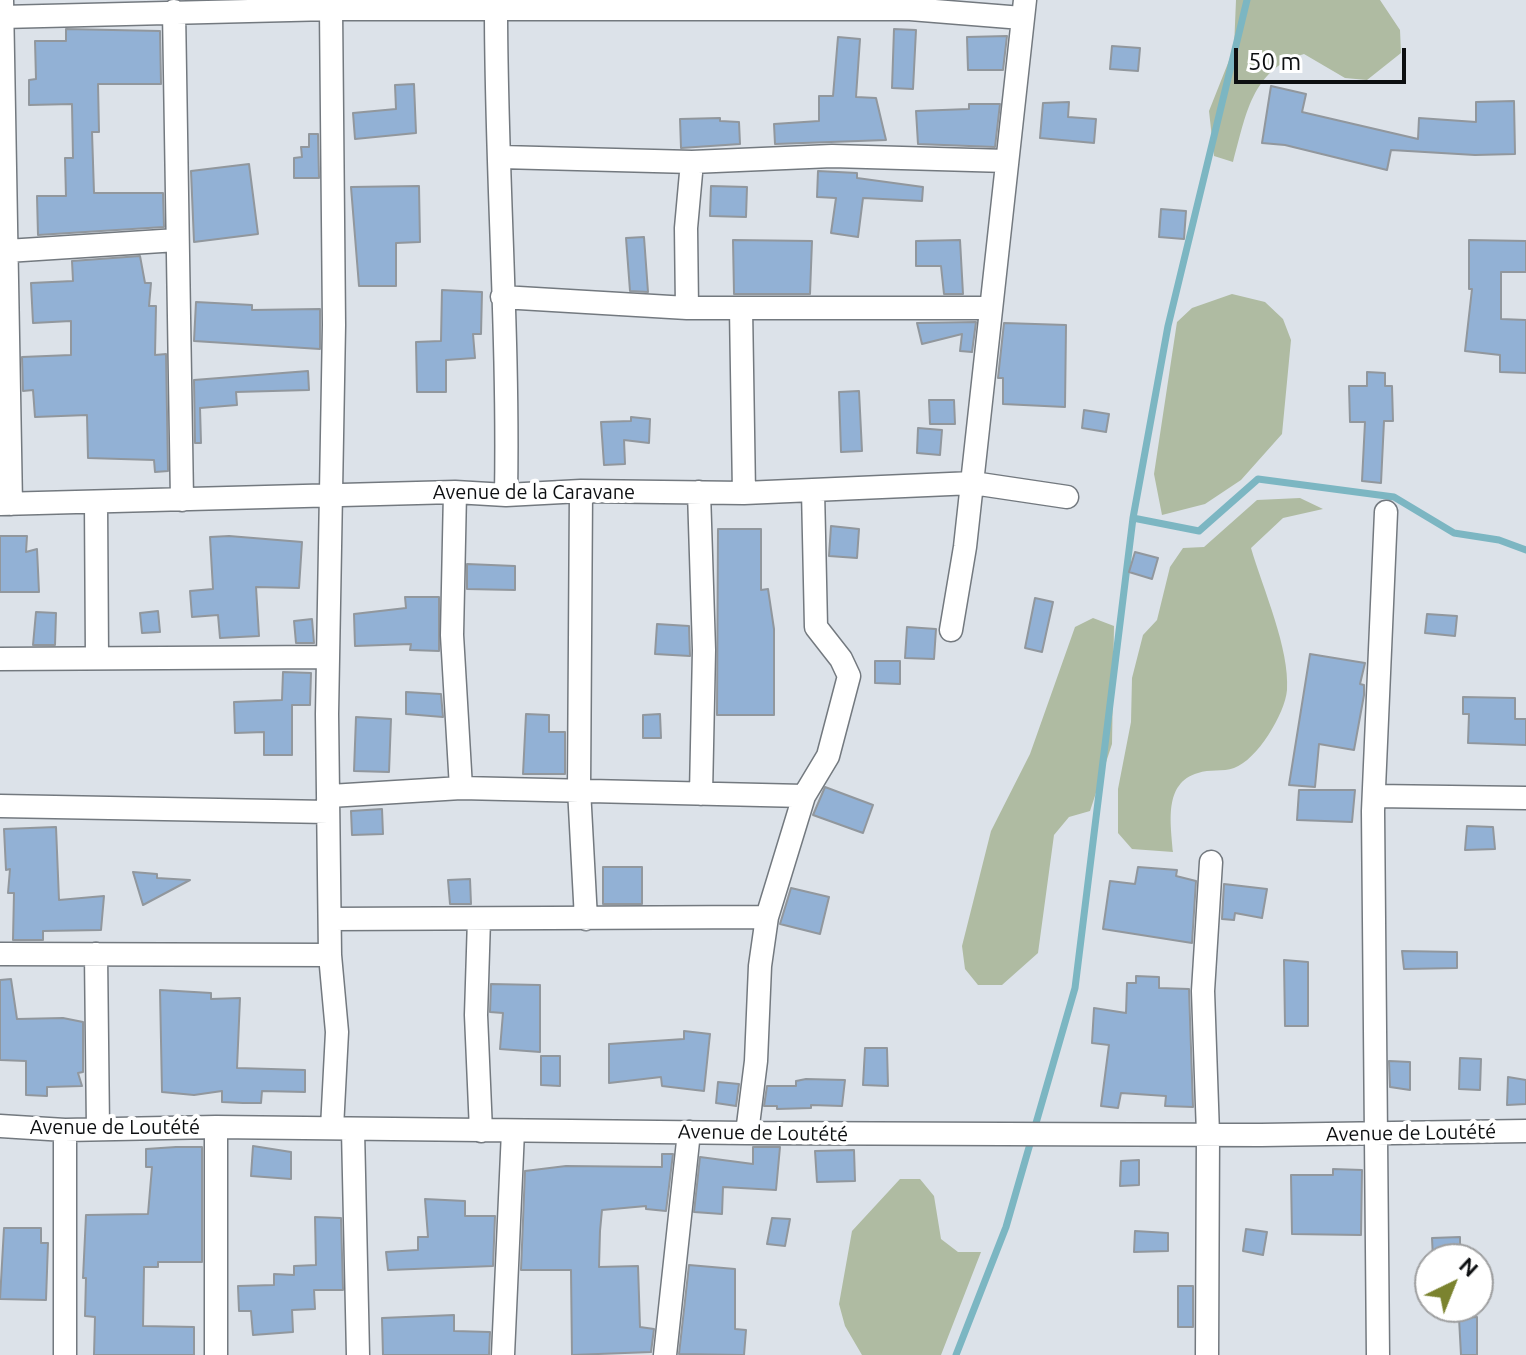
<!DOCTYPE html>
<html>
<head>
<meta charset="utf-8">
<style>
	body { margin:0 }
	#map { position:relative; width:1526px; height:1355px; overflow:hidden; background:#dce2e9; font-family:Ubuntu,sans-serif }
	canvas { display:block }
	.north { position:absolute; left:1414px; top:1243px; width:80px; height:80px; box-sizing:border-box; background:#fff; border:2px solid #9e9fa0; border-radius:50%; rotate:43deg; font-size:22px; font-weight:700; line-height:32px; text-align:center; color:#0d0f11 }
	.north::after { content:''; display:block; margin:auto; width:28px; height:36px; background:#7b832f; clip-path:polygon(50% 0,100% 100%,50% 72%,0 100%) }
	.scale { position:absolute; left:1234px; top:48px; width:172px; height:36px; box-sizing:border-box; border:4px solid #0d0f11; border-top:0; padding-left:10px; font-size:24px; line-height:28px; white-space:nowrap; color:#0d0f11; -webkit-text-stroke:6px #fff; paint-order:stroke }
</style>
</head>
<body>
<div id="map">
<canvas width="1526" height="1355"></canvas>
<div class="north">N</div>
<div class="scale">50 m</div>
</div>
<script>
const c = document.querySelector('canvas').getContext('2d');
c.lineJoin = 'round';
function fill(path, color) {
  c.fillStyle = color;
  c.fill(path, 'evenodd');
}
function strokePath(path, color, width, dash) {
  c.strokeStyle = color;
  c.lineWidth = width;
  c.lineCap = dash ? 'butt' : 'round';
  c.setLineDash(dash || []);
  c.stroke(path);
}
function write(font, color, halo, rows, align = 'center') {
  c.font = font + ' Ubuntu,sans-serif';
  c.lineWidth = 8;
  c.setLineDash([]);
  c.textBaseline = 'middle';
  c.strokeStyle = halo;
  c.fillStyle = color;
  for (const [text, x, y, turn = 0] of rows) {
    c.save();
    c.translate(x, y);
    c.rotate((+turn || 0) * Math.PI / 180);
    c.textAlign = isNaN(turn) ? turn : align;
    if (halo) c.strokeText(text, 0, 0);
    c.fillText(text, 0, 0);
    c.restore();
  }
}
fill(new Path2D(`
	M1236 0H1380L1400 30 1401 53 1367 80 1345 78 1304 54C1251 69 1246 116 1233 162L1214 156 1209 111 1234 48Z
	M1232 294 1265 302 1283 319 1291 340 1282 434 1241 480 1205 504 1162 515 1154 474 1177 322 1192 308Z
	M1300 498 1323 509 1283 518 1251 548C1263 589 1290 649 1287 690 1285 714 1257 760 1234 768 1223 772 1209 769 1198 773 1163 783 1171 824 1173 852L1132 849 1118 833V789L1131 722 1132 678 1143 635 1157 620 1170 567 1183 548 1204 547 1257 500Z
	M1093 618 1114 626 1112 744 1090 811 1069 817 1054 835 1038 953 1002 985H978L965 969 962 946 991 831 1030 754 1075 627Z
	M900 1179H920L934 1196 941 1239 958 1252H981L941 1355H862L845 1326 839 1304 852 1231Z`), '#afbba2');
strokePath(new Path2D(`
	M1133 518 1199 531 1258 479 1394 497 1454 533 1499 540 1526 550
	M956 1355 1006 1227 1075 988 1133 518 1168 326 1247 0`), '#7cb6c2', 7);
const building = new Path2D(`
	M66 29 160 31 161 84H98L99 132H92L94 193H163L164 227 38 235 37 196H66L65 158H73L72 104 29 105V80L36 79 35 41H66Z
	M894 29 916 30 913 89 892 88Z
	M1007 36 1003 70H968L967 37Z
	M838 37 860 39 856 97 876 98 886 140 775 144 774 124 819 121V96H833Z
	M1112 46 1140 48 1138 71 1110 69Z
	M414 84 416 133 355 139 353 113 396 109 395 85Z
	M1271 86 1306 94 1302 112 1418 139 1419 118 1476 122V102L1514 101 1515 154 1475 155 1391 150 1387 170 1285 145 1262 143Z
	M1069 102 1068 117 1096 119 1094 143 1040 138 1043 103Z
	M969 104H1000L995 147 918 144 916 111 969 109Z
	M720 118V121L739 122 740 144 681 148 680 119Z
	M309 134H318L319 178H294V158L302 157 301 147H309Z
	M249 164 258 234 194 242 191 171Z
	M818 171 857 173V178L923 187 922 201 863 198 858 237 831 233 836 198 817 197Z
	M419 186 420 242 396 243V286H359L351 187Z
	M711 186 747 187 746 217 710 216Z
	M1161 209 1186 211 1184 239 1159 237Z
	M644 237 648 292 630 291 626 238Z
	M733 240 812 241 810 294H734Z
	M960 240 963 294H944L941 266H916V241Z
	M1469 240 1526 241V272H1501V319L1526 320V373L1500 372V355L1465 351 1472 289H1469Z
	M140 256 145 283H151L149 306H156L155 355 166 354 168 471 155 472 154 460 88 458 87 415 35 417 33 390 23 391 22 357 71 355V321L33 323 31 283 73 281 72 261Z
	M442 290 482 292 481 334H473L475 358 446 360V392H417L416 342 441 341Z
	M196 302 252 305V310L320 309V349L194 341Z
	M976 322 972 352 960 351 962 334 922 344 917 323Z
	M1004 323 1066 325 1065 407 1003 404V378H998Z
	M308 371 309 390 236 392 237 405 200 408 201 443H195L194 380Z
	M1367 372 1385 373V386H1392L1393 421H1384L1381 483 1362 481 1365 422H1350L1349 386H1367Z
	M859 391 862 451 841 452 839 392Z
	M929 400H954L955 424H930Z
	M1084 410 1109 414 1106 432 1082 428Z
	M631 417 650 419 649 443 624 440 625 464 604 465 601 422 631 421Z
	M918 428 942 430 940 455 917 453Z
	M831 526 859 529 857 558 829 556Z
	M718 529H761V590L768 589 774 629V715H717Z
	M0 536H27L26 552 37 549 39 592H0Z
	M229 536 302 542 299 588 256 587 259 636 220 638 218 615 192 617 190 591 213 589 210 537Z
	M1135 552 1158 558 1152 579 1129 572Z
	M467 564 515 566V590L467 589Z
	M405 597H439V651L410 650 411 644 355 646 354 614 406 608Z
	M1035 598 1053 602 1042 652 1025 648Z
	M158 611 160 632 142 633 140 613Z
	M36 612 56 613 55 645H33Z
	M1427 614 1457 616 1455 636 1425 633Z
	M312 619 314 643H296L294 621Z
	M657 624 689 626 690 656 655 654Z
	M907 627 936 629 934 659 905 658Z
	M1310 654 1365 663 1360 684 1364 685V695L1354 750 1319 744 1315 787 1289 785Z
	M875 661H900V684L875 683Z
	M283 672 311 673 310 705H292V755H264V732L235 733 234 702 282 700Z
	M406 692 441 694 443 717 406 714Z
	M1463 697 1515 698V719H1526V745L1468 743 1469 714H1463Z
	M526 714 549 715V732H565V774H523Z
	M660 714 661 738H643V715Z
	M356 717 391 719 389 772 354 771Z
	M825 787 873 805 863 833 813 815Z
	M1299 790H1355L1352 822 1297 820Z
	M382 809 383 834 352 835 351 811Z
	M1467 826 1493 827 1495 849 1465 850Z
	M56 827 59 900 104 896 101 930 43 931V940H13L14 893H8L10 869 6 870 4 829Z
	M603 867H642V904H603Z
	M1138 867 1177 870 1176 876 1196 881 1192 943 1103 929 1110 881 1135 884Z
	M133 872 157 874V878L190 880 143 905Z
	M470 879 471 904H450L448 880Z
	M1224 884 1267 889 1262 918 1235 913 1234 920 1222 919Z
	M791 888 829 897 820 934 780 924Z
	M1402 951 1457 952V968L1404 969Z
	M1284 960 1308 962V1026H1285Z
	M1136 976 1159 977V988L1189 989 1193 1107 1165 1106 1166 1096 1121 1093 1118 1108 1101 1106 1109 1045 1092 1043 1094 1008 1126 1013 1127 983H1136Z
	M11 979 17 1019 63 1018 83 1022V1072L78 1073 82 1086 47 1087V1096L26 1095V1061L0 1060V980Z
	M491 984 540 985V1052L500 1049 503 1013 490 1012Z
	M160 990 211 993V999L240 998 237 1068 305 1070V1092L262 1091 261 1103H243L222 1102V1091L194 1095 162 1092Z
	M684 1031 710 1034 704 1091 662 1086 661 1077 609 1083V1044L684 1039Z
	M865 1048H887L888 1086 863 1085Z
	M541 1056H560V1086L541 1085Z
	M1460 1058 1481 1059 1480 1090 1459 1089Z
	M1389 1061 1410 1062V1090L1390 1087Z
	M1508 1077 1526 1080V1104L1507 1105Z
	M845 1080 842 1106 811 1105V1108L777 1109V1106H764L767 1086H796V1081L806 1079Z
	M718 1082 739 1084 736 1106 716 1103Z
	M253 1146 291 1152V1179L251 1176Z
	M176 1147H202V1262H158V1267H144L143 1326 194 1327V1355H94L95 1317 85 1316 86 1278H83L86 1215 148 1214 152 1167H146V1149Z
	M753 1147H780L776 1190 723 1187 722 1214 694 1212 700 1157 753 1164Z
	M854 1150 855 1181 817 1182 815 1151Z
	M662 1154H673L666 1211 646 1209V1206L602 1210 600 1231 599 1267 638 1266 640 1327 654 1329 651 1352 572 1355 571 1270H521L525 1171 566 1166 662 1167Z
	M1139 1160V1185L1120 1186 1121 1161Z
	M1333 1169 1362 1170 1361 1235 1292 1234 1291 1175H1333Z
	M425 1199 465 1201V1216H495L493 1266 388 1270 386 1252 418 1250V1237H428Z
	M315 1217 341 1218 343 1290H314L315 1309 292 1310 293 1332 253 1335 251 1311H239L238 1286 274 1285V1274L294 1275V1266L316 1265Z
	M772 1218 790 1219 785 1246 767 1244Z
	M4 1228H41V1243H48L46 1300 0 1299Z
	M1246 1229 1267 1232 1263 1255 1243 1251Z
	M1135 1231 1168 1233V1251L1134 1252Z
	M1460 1237V1258L1433 1259 1432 1238Z
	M689 1265 735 1269V1329L746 1330 744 1355 679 1354Z
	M1178 1286H1193V1327H1178Z
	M454 1315V1331L490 1332 489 1355H383L382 1318Z
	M1477 1317V1355H1461L1459 1318Z`);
fill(building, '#92b1d5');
strokePath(building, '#91979d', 2);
const street = new Path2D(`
	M2 0 11 504
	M331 9 334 325 327 714 330 955 337 1032 332 1128
	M496 9C496 171 509 333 506 495
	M174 11 182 500
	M2 17 331 9H910L1022 18
	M501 157 692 162 832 156 1007 161
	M7 251 177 240
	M502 297 687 308H991
	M687 308 686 228 692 162
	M741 308 744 493
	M581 491 579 789 586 919
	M455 492 452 635 461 788
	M699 492 704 650 701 794
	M96 502 97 658
	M0 504 455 492 506 495 581 491 744 493 973 483 1067 497
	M951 630 965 547 1025 0
	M0 659 328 657
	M330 796 461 788 804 796
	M1374 796 1526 798
	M0 806 328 812
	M330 919 767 917
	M479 919 476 1015 481 1131
	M0 954 330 955
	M96 954 98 1129
	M0 1126 65 1130 216 1127 747 1133 1261 1135 1526 1131
	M353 1130 358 1355
	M747 1133 756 1061 760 966 767 917 804 796 828 756 849 676 841 659 816 627 813 490
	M65 1355V1130
	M216 1355V1127
	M503 1355 513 1131
	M665 1355 689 1132
	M1207 1355 1208 1134 1203 991 1211 862
	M1378 1355 1373 811 1386 512`);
strokePath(street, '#73797f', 25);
strokePath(street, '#fff', 22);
write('20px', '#0d0f11', '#fff', [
	["Avenue de la Caravane",534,492],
	["Avenue de Loutété",115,1127],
	["Avenue de Loutété",763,1133,1],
	["Avenue de Loutété",1411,1133,-1]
]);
</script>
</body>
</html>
